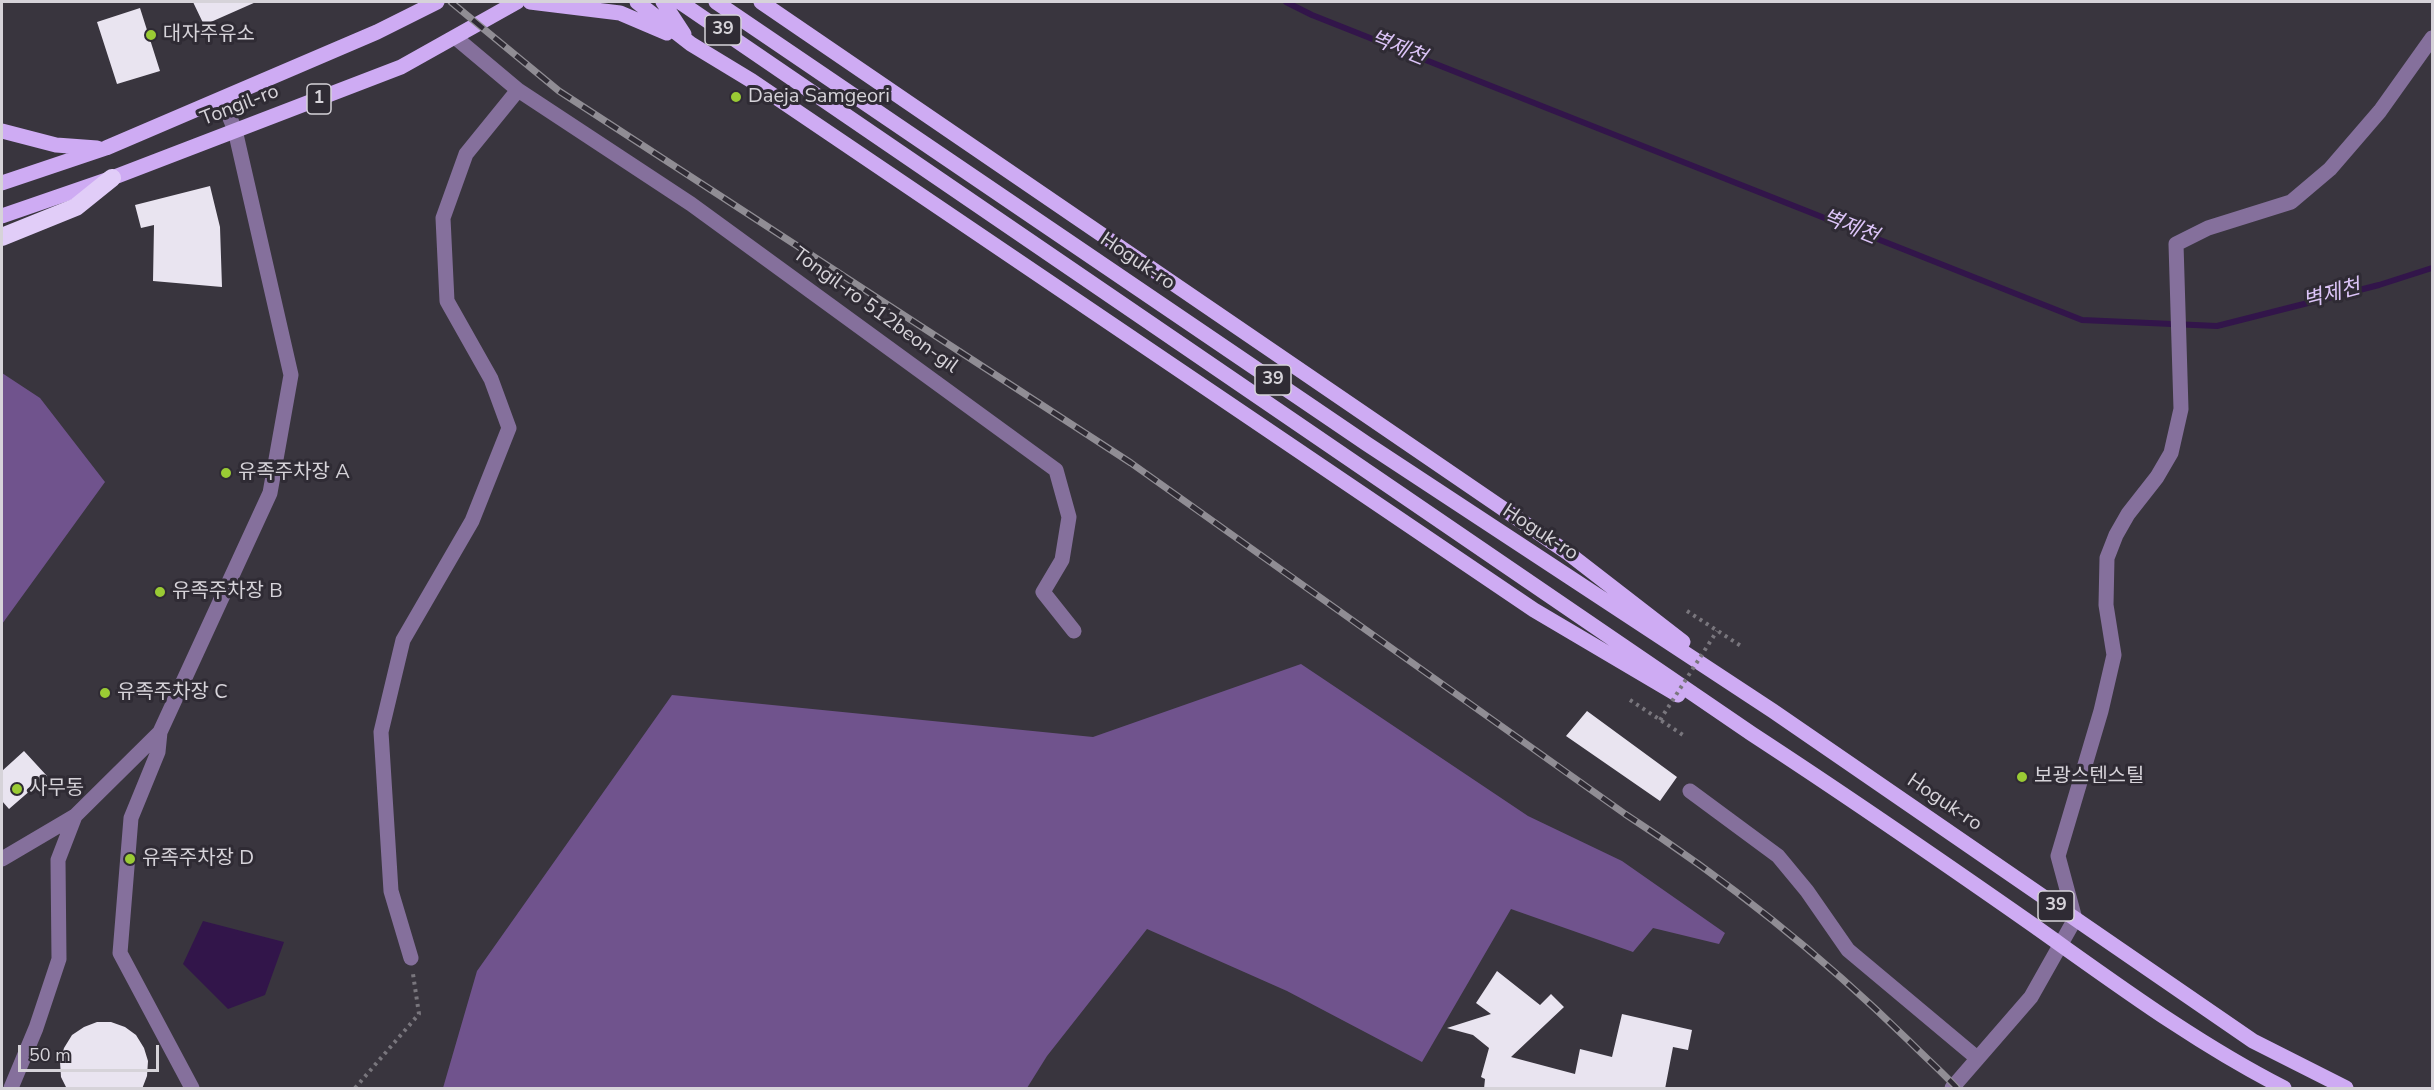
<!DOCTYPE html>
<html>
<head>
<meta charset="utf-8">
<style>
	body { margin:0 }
	#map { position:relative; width:2434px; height:1090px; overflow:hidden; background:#39353e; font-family:"Nunito Sans",sans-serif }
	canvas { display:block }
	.frame { position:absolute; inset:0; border:3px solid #d6d3d9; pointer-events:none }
	.scale { position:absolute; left:18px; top:1045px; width:141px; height:27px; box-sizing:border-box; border:3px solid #d6d3d9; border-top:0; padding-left:8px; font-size:18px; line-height:21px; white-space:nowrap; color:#d6d3d9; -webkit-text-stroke:4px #2f2b34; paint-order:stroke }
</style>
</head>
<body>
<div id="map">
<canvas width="2434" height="1090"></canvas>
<div class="frame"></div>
<div class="scale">50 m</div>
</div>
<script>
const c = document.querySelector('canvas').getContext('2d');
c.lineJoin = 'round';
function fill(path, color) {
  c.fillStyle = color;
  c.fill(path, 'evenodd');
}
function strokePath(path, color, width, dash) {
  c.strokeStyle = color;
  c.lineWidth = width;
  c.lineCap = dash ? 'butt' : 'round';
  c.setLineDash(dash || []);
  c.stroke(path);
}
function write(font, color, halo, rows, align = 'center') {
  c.font = font + ' "Nunito Sans","Noto Sans KR",sans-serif';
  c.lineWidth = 6;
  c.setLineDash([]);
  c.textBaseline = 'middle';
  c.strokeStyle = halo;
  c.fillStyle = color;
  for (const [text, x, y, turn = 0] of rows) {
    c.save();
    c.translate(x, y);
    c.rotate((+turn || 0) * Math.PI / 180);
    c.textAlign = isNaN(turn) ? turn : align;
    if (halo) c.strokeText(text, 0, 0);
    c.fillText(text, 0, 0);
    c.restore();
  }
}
fill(new Path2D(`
	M2 373 40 398 105 482 2 624Z
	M1301 664 1528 816 1622 861 1725 933 1719 944 1653 928 1633 952 1511 909 1422 1062 1287 991 1147 929 1047 1056 1027 1088H443L477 971 672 695 1093 737Z`), '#70538d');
fill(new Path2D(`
	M203 921 284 942 265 995 228 1009 183 964Z`), '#32154a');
strokePath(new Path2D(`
	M1286 2 1312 15 2082 320 2217 326 2379 285 2432 268`), '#32154a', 6);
fill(new Path2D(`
	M193 2H256L204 25Z
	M140 8 160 71 117 84 97 22Z
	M210 186 220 227 222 287 153 281 154 225 141 228 135 205Z
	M1587 711 1677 777 1660 801 1566 736Z
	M24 751 47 776 9 809 2 801V771Z
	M1497 971 1540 1005 1551 994 1564 1007 1511 1057 1575 1074 1580 1049 1612 1057 1622 1014 1692 1030 1688 1050 1673 1047 1665 1089H1484L1485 1079 1481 1077 1489 1048 1473 1035 1447 1028 1491 1014 1476 1003Z
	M97 1022H111L125 1027 136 1035 144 1048 148 1061 147 1076 142 1089H67L61 1077 60 1062 64 1048 72 1035 84 1027Z`), '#e9e4f0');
strokePath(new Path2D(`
	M1687 611 1741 646
	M1630 700 1683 735
	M355 1088 419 1014 413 974`), '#79767d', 4, [3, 4.5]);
strokePath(new Path2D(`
	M456 38 518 90 691 204 1056 470 1069 517 1062 560 1043 592 1074 631
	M1690 791 1778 856 1807 891 1848 950 1977 1058
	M2 859 75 816 160 732
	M411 958 391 891 381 732 403 640 472 521 509 428 491 379 447 301 443 218 466 154 518 90
	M11 1088 36 1028 59 959 58 860 75 816
	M192 1088 120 953 131 818 158 752 160 732 270 493 291 375 235 130 222 99
	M1952 1088 2031 997 2075 919 2058 856 2101 711 2114 655 2106 605 2107 558 2116 535 2128 514 2157 477 2171 453 2181 409 2176 244 2208 228 2291 202 2330 169 2380 111 2432 38`), '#85709c', 15);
strokePath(new Path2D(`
	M530 2 620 13 667 33
	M637 2 691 44 752 81 1534 610 1678 695
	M663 2 684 34
	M680 2 1752 734C1847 796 1940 860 2033 925 2115 983 2194 1042 2284 1088
	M716 2 1367 444 1773 711 2253 1041 2346 1088
	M761 2 1568 553 1683 642
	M2 131 56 145 97 148
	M2 183 106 148 377 32 437 2
	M2 216 112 178 401 67 517 2`), '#ceabf3', 15);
strokePath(new Path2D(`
	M2 237 76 207 112 178`), '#e1cdf8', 18);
const rail = new Path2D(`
	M451 2 559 91 1131 463 1625 814C1727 880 1821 955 1908 1040 1924 1056 1942 1072 1957 1088`);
strokePath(rail, '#908d94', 7);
strokePath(rail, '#2f2b34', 4.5, [14]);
strokePath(new Path2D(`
	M1660 720 1717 631`), '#79767d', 4, [3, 4.5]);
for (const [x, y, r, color] of [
	[151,35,6,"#9acb34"],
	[736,97,6,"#9acb34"],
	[226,473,6,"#9acb34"],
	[160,592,6,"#9acb34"],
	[105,693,6,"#9acb34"],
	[2022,777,6,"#9acb34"],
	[17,789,6,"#9acb34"],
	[130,859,6,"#9acb34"]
]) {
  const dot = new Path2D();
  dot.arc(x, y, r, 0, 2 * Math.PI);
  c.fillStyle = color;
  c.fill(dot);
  strokePath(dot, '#2f2b34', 2);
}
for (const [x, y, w] of [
	[723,30,36],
	[319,99,24],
	[1273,380,36],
	[2056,906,36]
]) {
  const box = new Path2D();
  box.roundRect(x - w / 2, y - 15, w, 30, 4.5);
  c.fillStyle = '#2f2b34';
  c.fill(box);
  strokePath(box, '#d6d3d9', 1.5);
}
write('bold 18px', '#d6d3d9', null, [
	["39",723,30],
	["1",319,99],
	["39",1273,380],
	["39",2056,906]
]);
write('20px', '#d6d3d9', '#2f2b34', [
	["대자주유소",163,35],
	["Daeja Samgeori",748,97],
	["유족주차장 A",238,473],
	["유족주차장 B",172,592],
	["유족주차장 C",117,693],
	["보광스텐스틸",2034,777],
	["사무동",29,789],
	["유족주차장 D",142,859]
], 'left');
write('20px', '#d6d3d9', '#2f2b34', [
	["Tongil-ro",240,106,-21],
	["Hoguk-ro",1137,262,34],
	["Tongil-ro 512beon-gil",875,311,36],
	["Hoguk-ro",1540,533,33],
	["Hoguk-ro",1944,803,34]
]);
write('italic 21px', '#dcc4f8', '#2f2b34', [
	["벽제천",1398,49,22],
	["벽제천",1850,228,22],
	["벽제천",2332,295,-15]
]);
</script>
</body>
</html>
